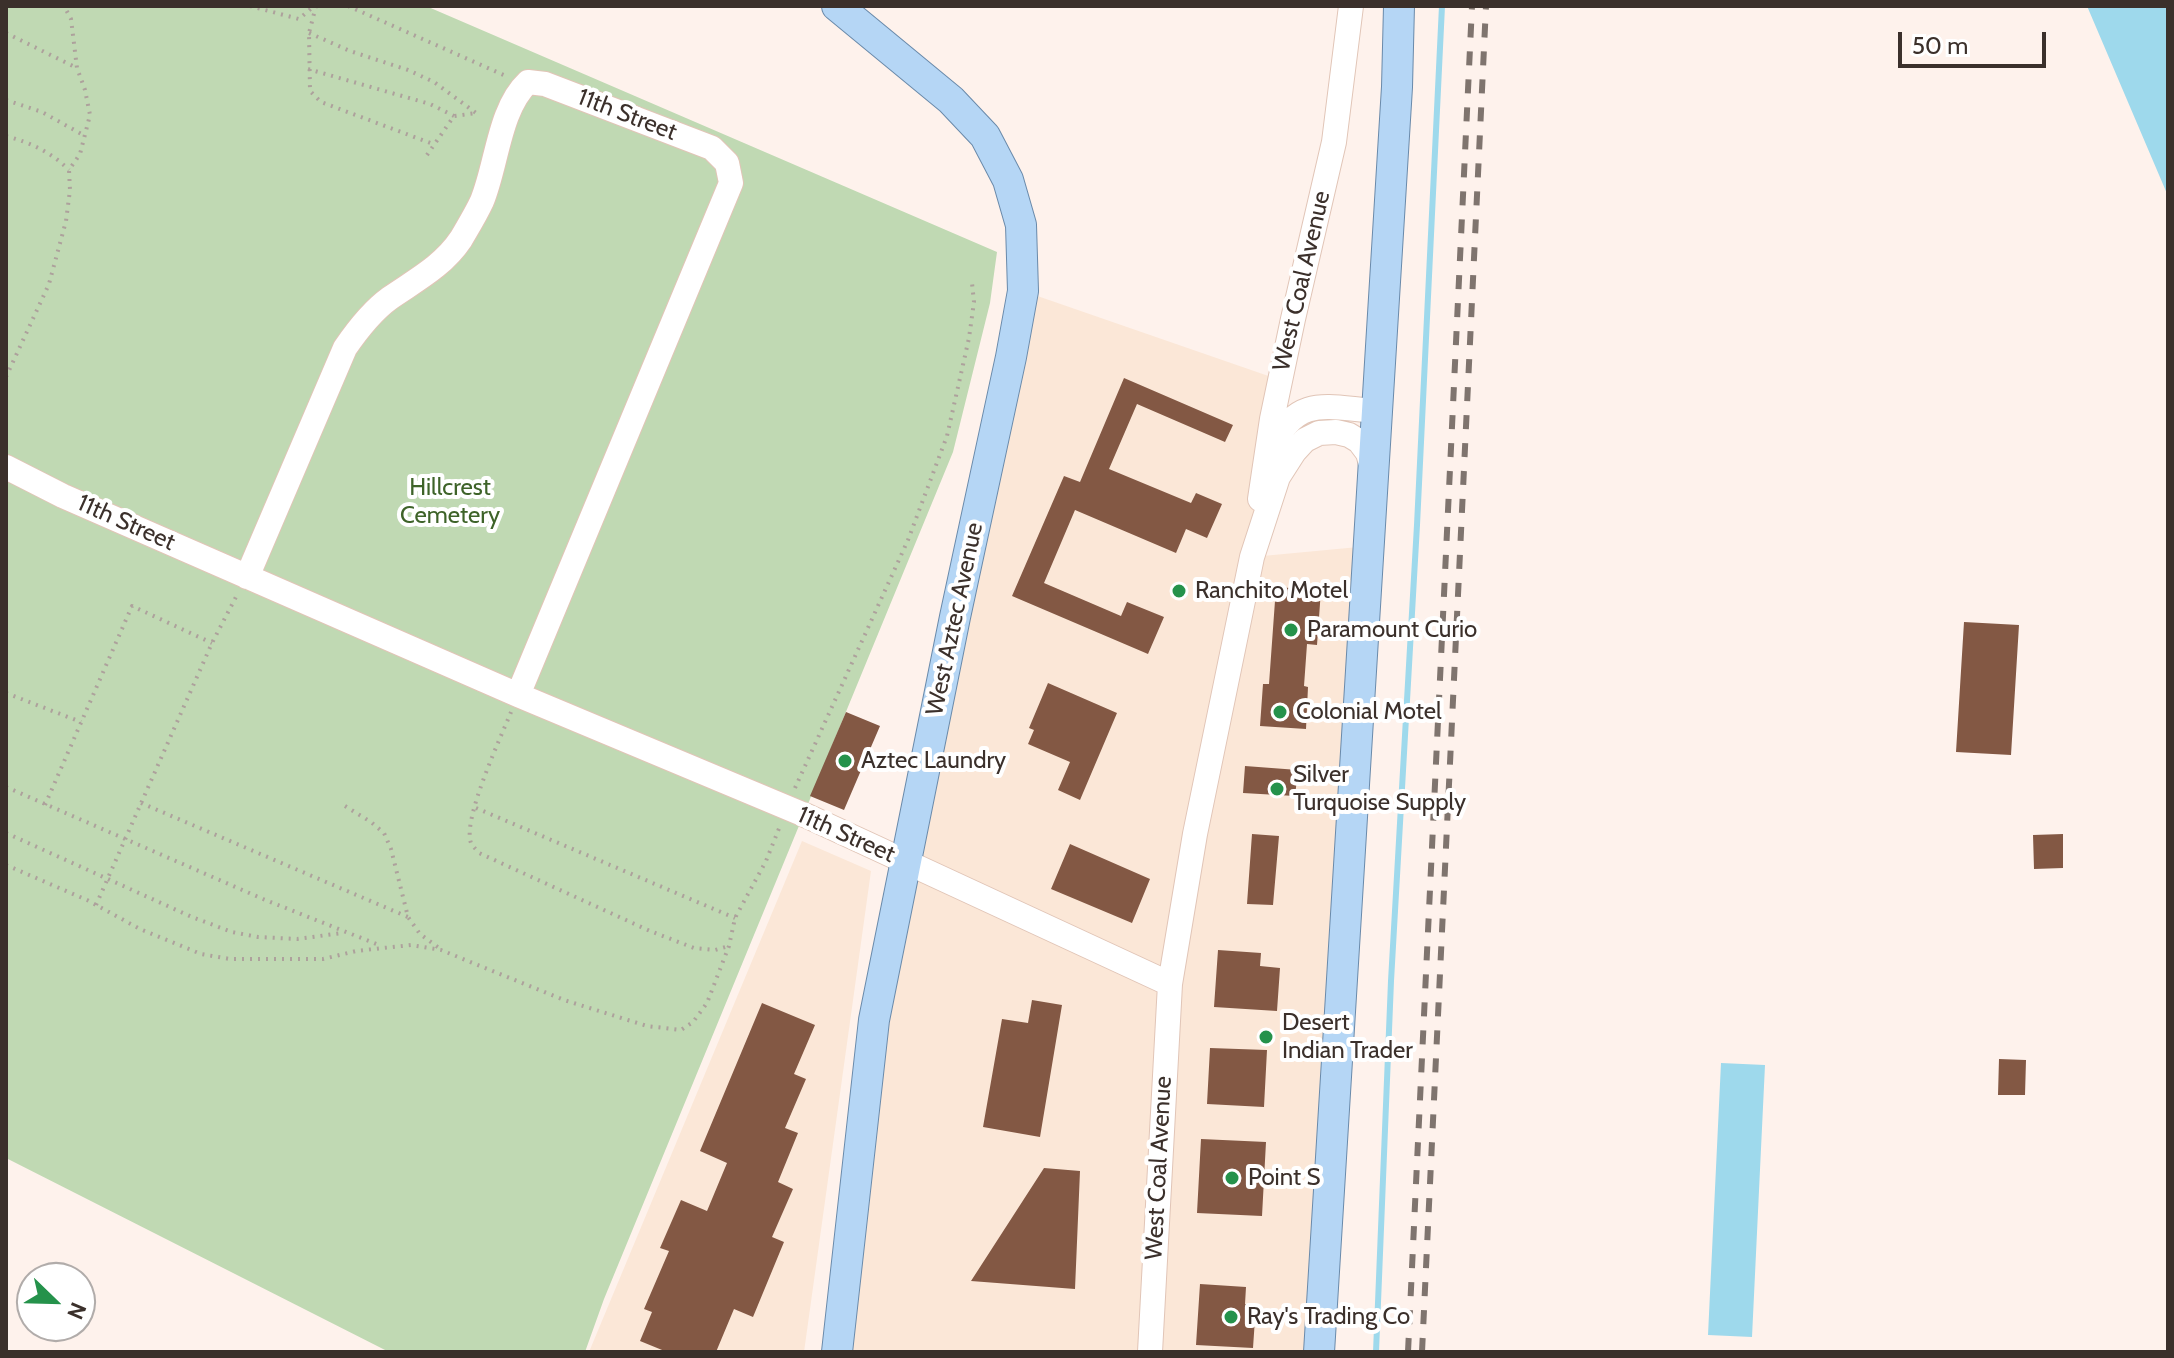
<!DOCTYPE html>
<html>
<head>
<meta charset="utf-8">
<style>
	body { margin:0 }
	#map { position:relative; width:2174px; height:1358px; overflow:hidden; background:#fef2ec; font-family:Cabin,sans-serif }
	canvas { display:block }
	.frame { position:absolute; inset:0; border:8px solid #3b302b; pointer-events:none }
	.north { position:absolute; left:16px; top:1262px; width:80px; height:80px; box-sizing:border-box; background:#fff; border:2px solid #b1acaa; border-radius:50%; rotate:113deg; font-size:22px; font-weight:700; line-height:32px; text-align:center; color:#3b302b }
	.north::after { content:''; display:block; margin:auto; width:28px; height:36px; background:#25924b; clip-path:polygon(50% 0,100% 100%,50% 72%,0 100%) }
	.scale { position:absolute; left:1898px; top:32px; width:148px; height:36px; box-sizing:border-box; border:4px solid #3b302b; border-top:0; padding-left:10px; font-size:24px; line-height:28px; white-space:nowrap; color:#3b302b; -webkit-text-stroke:6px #fff; paint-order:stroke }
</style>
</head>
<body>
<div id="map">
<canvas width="2174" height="1358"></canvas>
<div class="frame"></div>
<div class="north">N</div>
<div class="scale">50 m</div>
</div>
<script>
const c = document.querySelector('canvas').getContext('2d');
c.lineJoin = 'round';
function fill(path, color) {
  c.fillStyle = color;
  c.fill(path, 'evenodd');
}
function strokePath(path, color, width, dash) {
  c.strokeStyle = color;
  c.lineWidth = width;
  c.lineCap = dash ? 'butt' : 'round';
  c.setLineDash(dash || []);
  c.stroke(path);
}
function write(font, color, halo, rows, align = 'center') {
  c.font = font + ' Cabin,sans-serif';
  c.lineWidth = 8;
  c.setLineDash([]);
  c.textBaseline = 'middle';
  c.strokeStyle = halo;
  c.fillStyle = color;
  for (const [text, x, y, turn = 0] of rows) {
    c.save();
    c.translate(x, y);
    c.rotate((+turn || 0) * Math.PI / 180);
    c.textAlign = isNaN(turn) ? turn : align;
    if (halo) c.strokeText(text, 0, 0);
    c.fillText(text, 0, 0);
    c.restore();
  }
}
fill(new Path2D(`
	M1023 291 1280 380 1252 557 1369 546 1319 1352H837L874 1020Z
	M802 841 871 871 804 1352H589Z`), '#fbe7d7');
fill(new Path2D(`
	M6 6H426L997 252 990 303 953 452 604 1299 585 1352H389L6 1158Z`), '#c0d9b3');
fill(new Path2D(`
	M2087 6H2168V196Z
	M1721 1063 1765 1065 1752 1337 1708 1335Z`), '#9ed9ec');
strokePath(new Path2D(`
	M1376 1352 1391 981 1417 525 1442 6`), '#9ed9ec', 6);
fill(new Path2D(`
	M1124 378 1233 425 1225 442 1137 404 1109 469 1191 503 1196 493 1222 504 1207 538 1186 529 1176 553 1075 510 1044 583 1121 616 1127 602 1164 617 1148 654 1012 596 1064 476 1080 482Z
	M1276 587 1321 590 1317 645 1307 644 1304 686 1308 687 1306 729 1260 726 1263 684H1269Z
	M1964 622 2019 625 2011 755 1956 752Z
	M1048 683 1117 713 1080 800 1058 790 1070 762 1028 744 1034 730 1029 728Z
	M846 712 880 726 844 810 810 796Z
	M1245 766 1298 770 1295 796 1243 793Z
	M1252 834 1279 836 1273 905 1247 904Z
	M2063 834V868L2034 869 2033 835Z
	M1070 844 1150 879 1132 923 1051 889Z
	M1218 950 1261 953 1260 966 1280 968 1277 1011 1214 1007Z
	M1032 1000 1062 1005 1040 1137 983 1127 1002 1019 1028 1023Z
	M762 1003 815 1025 794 1074 806 1079 785 1128 798 1133 778 1182 793 1189 772 1237 784 1242 753 1317 734 1309 716 1352H667L640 1341 652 1312 644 1309 669 1251 660 1248 681 1200 707 1211 727 1163 700 1151Z
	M1210 1048 1267 1050 1264 1107 1207 1104Z
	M1999 1059 2026 1060 2025 1095H1998Z
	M1201 1139 1266 1142 1262 1216 1197 1213Z
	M1044 1168 1080 1171 1075 1289 971 1281Z
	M1200 1284 1246 1287 1245 1304H1256L1253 1348 1196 1345Z`), '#835844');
const minor = new Path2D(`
	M1273 445C1299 394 1328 408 1377 411
	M6 467 63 496 518 695 807 816 1170 984
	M1260 499 1272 419 1293 319 1334 142 1351 6
	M247 577 345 348C358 329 372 311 390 298 416 280 443 266 461 239 468 227 476 214 482 201 497 165 499 109 528 82L545 84 712 148 727 163 731 183 518 695
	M1150 1352 1170 984 1195 834 1252 557 1278 477 1294 452 1305 440 1319 433 1336 432 1349 435 1359 441 1368 453 1373 472`);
const major = new Path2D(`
	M837 1352 874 1020 955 617 1011 357 1023 291 1021 225 1008 180 985 136 951 100 837 6
	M1319 1352 1397 87 1399 6`);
strokePath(minor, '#e1c5b7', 26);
strokePath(major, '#6a8aaa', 32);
strokePath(new Path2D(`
	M250 6 299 19 314 6
	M316 6 309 33 310 91 321 102 433 144
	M348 6 506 76
	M6 33 77 68
	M309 33 350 51 408 70 434 82 476 113
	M308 69 430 104 454 116
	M6 100 42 112 85 136
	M6 136C31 143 51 152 69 170
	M427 155 454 116 477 113
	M6 377 49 284 66 221 70 190 69 170 80 154 90 115 85 90 77 68 71 19 64 6
	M6 693 81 722
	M511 712C501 737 462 820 471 843 473 847 476 849 479 853L650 931 694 948 715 950 729 946
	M6 787 263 899 379 945
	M795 788 908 540 947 436 969 338 974 302 972 283
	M141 803 408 917
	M45 805 132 606 212 643
	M345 806 371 822 384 833 391 849 408 917 420 934 439 948
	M476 808 735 918
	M6 833 192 917 232 932 258 937 297 939 342 933
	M6 865 87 900 140 929 201 954 230 959H323L356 951 411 945 441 950 564 1000 647 1026 681 1030 693 1022 707 1003 729 946 735 918 766 861 780 826
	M96 905 212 643 238 593`), '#ada19c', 4, [2, 6]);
strokePath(minor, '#fff', 24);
strokePath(major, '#b5d6f5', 30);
strokePath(new Path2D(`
	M1408 1352 1472 6
	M1422 1352 1486 6`), '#7f746e', 6, [14, 14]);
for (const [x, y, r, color] of [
	[1179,591,8,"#25924b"],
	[1291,630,8,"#25924b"],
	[1280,712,8,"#25924b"],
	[845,761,8,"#25924b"],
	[1277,789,8,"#25924b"],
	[1266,1037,8,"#25924b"],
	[1232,1178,8,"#25924b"],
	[1231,1317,8,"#25924b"]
]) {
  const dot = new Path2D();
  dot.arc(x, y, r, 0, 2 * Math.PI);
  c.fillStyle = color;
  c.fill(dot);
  strokePath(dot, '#fff', 3);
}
write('24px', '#3b302b', '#fff', [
	["11th Street",627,115,21],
	["West Coal Avenue",1302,281,-77],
	["11th Street",126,523,24],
	["West Aztec Avenue",955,619,-78],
	["11th Street",846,835,24],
	["West Coal Avenue",1159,1168,-87]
]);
write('24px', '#3e6329', '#fff', [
	["Hillcrest",450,488],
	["Cemetery",450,516]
]);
write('24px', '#3b302b', '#fff', [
	["Ranchito Motel",1195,591],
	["Paramount Curio",1307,630],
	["Colonial Motel",1296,712],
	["Aztec Laundry",861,761],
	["Silver",1293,775],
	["Turquoise Supply",1293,803],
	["Desert",1282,1023],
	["Indian Trader",1282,1051],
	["Point S",1248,1178],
	["Ray's Trading Co",1247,1317]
], 'left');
</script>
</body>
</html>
